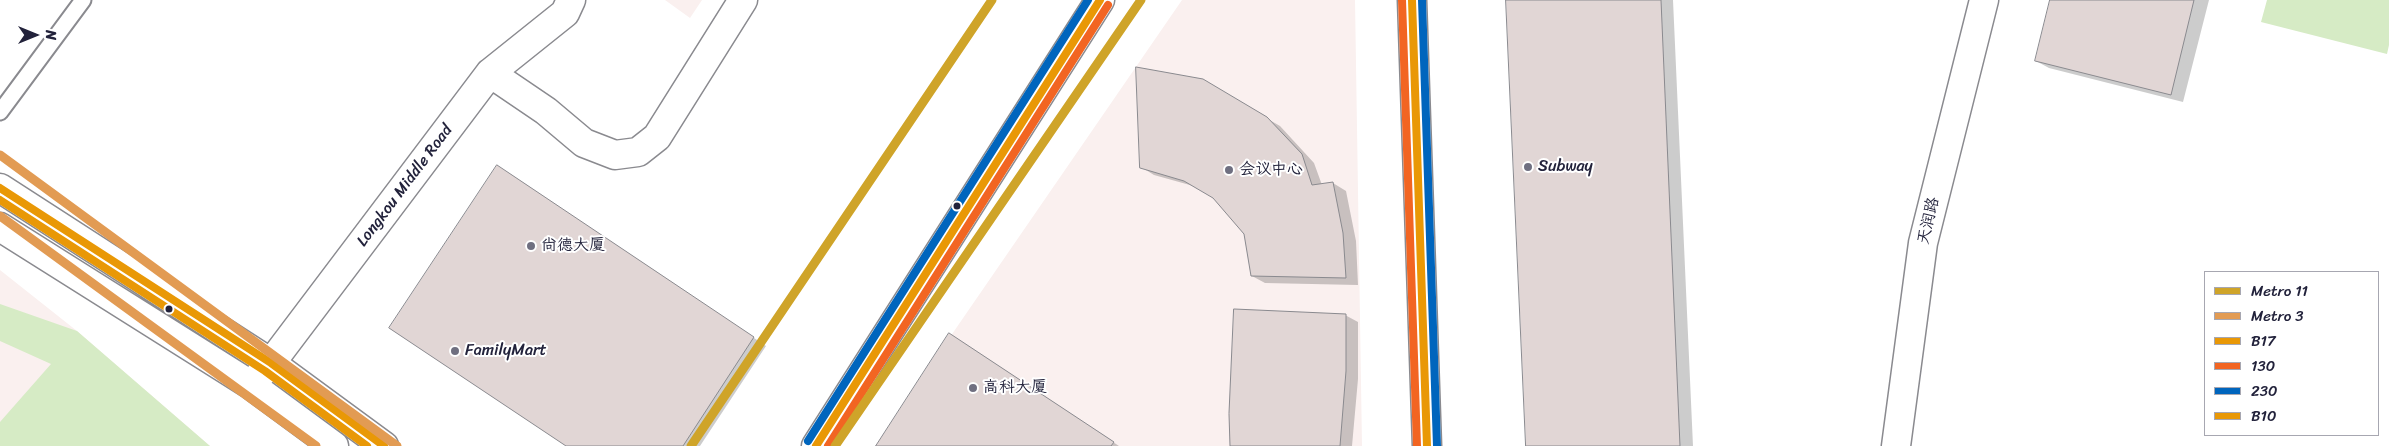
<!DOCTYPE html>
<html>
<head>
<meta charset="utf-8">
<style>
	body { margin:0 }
	#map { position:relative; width:2389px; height:446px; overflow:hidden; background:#fff; font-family:Sriracha,sans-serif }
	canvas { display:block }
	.legend { position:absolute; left:2204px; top:271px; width:175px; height:165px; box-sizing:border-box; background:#fff; border:1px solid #a7a7b1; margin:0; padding:6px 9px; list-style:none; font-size:15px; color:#22223b }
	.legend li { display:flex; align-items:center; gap:10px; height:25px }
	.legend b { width:25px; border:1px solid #a7a7b1 }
	.north { position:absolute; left:10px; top:10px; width:50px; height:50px; -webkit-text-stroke:4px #fff; paint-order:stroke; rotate:90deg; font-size:14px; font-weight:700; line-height:20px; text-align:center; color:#22223b }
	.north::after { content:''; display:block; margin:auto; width:18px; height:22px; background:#22223b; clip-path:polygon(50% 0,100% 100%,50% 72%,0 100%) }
</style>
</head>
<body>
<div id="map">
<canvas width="2389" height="446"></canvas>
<ul class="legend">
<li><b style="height:6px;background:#cfa429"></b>Metro 11</li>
<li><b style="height:6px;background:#e29b53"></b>Metro 3</li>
<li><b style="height:6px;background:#e99806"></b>B17</li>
<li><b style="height:6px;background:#f26522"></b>130</li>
<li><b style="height:6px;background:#0065bd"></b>230</li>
<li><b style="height:6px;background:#e99806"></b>B10</li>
</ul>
<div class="north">N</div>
</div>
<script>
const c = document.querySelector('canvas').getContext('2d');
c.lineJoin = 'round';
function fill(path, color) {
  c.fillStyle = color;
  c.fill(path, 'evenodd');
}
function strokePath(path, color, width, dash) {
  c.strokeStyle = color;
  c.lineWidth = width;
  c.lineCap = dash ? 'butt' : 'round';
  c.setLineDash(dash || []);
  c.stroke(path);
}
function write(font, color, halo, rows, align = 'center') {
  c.font = font + ' Sriracha,"LXGW WenKai TC",sans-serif';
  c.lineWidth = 4;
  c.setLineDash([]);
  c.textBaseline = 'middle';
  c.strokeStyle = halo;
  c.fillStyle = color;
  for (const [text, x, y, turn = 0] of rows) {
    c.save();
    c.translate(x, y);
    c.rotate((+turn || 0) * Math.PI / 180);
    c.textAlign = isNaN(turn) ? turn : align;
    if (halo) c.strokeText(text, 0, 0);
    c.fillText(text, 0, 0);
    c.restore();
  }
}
fill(new Path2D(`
	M665 0H702L690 18Z
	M1182 0H1355L1362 446H875Z
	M0 270 77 331 210 446H0Z`), '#faf0ef');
fill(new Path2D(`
	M2267 0H2389V45L2387 54 2261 22Z
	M0 304 77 331 210 446H0V422L51 364 0 341Z`), '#d6ebc5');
fill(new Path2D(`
	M1508 0H1673L1693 446H1527Z
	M2052 0H2209L2183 102 2049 68 2036 61Z
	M1202 81 1280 126 1314 163 1322 185 1333 183 1346 191 1356 241 1358 285 1265 283 1252 276 1245 233 1214 197 1197 187 1154 175 1141 167Z
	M510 174 766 346 700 446H568Z
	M1345 315 1358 322V379L1352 446H1232Z
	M962 342 1119 446H877Z`), '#0003');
const building = new Path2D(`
	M1506 0H1661L1680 446H1526Z
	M2050 0H2194L2171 95 2035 61Z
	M1136 67 1203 79 1267 117 1302 154 1312 185 1333 182 1343 233 1346 278 1251 276 1244 234 1213 198 1184 181 1140 168Z
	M497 165 754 337 683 446H566L389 328Z
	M1234 309 1346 314V371L1340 446H1230L1229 414Z
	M949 333 1114 442 1111 446H876Z`);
fill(building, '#e1d6d5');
strokePath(building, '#8a8a8f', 1);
const service = new Path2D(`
	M0 112 83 0`);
const tertiary = new Path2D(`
	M490 73 546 111 584 143 615 155 638 152 657 137 743 0
	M256 379 271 363 490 73 565 13 571 0
	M1896 446 1923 243 1984 0`);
const secondary = new Path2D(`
	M1412 0 1427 446
	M0 188 271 363 384 446
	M0 227 251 385 334 446
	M816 446 1100 0`);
strokePath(service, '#8a8a8f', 19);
strokePath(tertiary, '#8a8a8f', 31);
strokePath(secondary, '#8a8a8f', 31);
strokePath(service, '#fff', 15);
strokePath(tertiary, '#fff', 28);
strokePath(secondary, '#fff', 28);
strokePath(new Path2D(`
	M1412 0 1427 446
	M0 188 271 363 384 446
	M816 446 1100 0`), '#e99806', 8);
strokePath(new Path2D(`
	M1402 0 1417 446
	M828 446 1108 5`), '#f26522', 8);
strokePath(new Path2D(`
	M1422 0 1437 446
	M808 441 1088 0`), '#0065bd', 8);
strokePath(new Path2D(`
	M0 200 265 371 367 446`), '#e99806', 8);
strokePath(new Path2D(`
	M691 446 992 0
	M835 446 1141 0`), '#cfa429', 9);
strokePath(new Path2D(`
	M0 155 397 446
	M0 216 316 446`), '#e29b53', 9);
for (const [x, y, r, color] of [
	[1528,167,5,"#6f6f80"],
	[1229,170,5,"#6f6f80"],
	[957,206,4.5,"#22223b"],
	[531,246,5,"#6f6f80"],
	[169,309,4.5,"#22223b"],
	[455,351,5,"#6f6f80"],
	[973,388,5,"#6f6f80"]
]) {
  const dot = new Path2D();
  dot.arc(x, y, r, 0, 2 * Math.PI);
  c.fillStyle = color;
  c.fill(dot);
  strokePath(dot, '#fff', 2);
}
write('16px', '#22223b', '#fff', [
	["Subway",1538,167],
	["会议中心",1239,170],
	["尚德大厦",541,246],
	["FamilyMart",465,351],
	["高科大厦",983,388]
], 'left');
write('16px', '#22223b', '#fff', [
	["Longkou Middle Road",405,186,-53],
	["天润路",1929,221,-77]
]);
</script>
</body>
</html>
